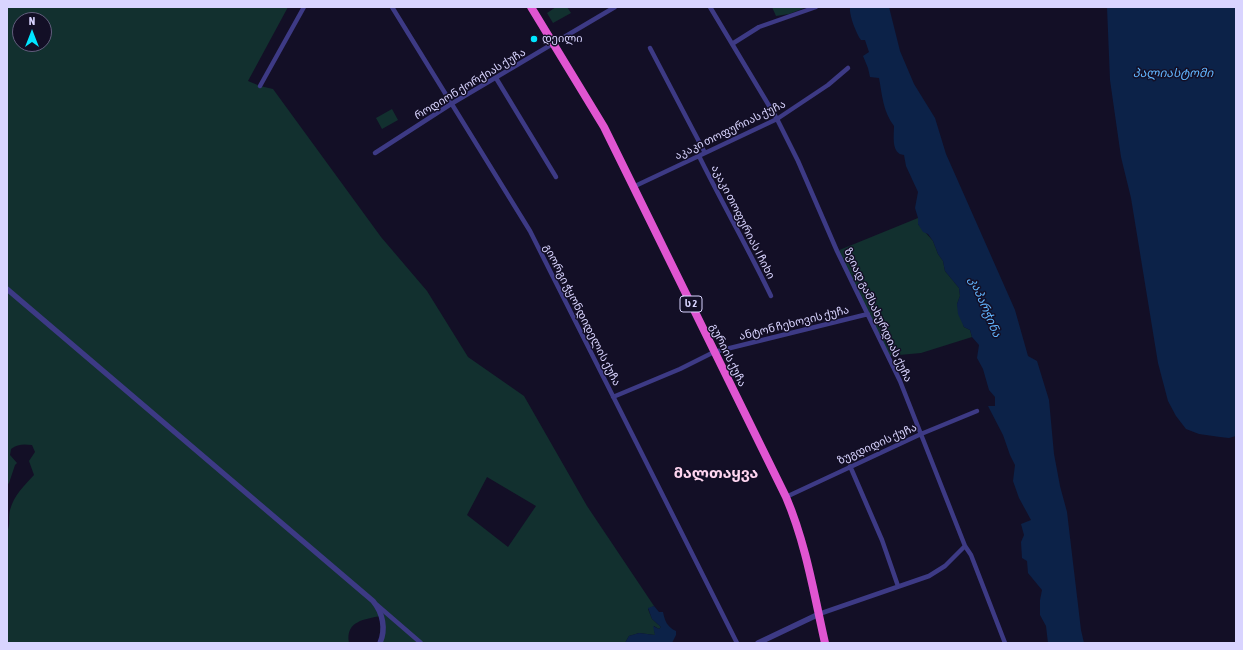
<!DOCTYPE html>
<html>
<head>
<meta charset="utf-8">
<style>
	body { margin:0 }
	#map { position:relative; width:1243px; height:650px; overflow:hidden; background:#130f26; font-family:"Asap Condensed",sans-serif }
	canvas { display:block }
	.frame { position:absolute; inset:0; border:8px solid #d9d4ff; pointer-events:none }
	.north { position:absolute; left:12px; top:12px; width:40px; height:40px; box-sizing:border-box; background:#130f26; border:1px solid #625e7d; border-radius:50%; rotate:0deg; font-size:11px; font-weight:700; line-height:16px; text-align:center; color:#d9d4ff }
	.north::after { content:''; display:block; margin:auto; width:14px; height:18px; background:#00e5ff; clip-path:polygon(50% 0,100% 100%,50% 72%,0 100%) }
</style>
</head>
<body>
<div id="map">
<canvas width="1243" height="650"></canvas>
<div class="frame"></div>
<div class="north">N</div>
</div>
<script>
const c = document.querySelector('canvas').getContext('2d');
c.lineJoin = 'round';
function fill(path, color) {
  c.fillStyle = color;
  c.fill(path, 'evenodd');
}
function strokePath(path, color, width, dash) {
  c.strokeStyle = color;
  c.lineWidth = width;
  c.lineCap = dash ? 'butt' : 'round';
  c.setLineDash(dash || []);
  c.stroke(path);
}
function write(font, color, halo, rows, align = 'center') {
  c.font = font + ' "Asap Condensed","Noto Sans Georgian",sans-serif';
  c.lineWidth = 3;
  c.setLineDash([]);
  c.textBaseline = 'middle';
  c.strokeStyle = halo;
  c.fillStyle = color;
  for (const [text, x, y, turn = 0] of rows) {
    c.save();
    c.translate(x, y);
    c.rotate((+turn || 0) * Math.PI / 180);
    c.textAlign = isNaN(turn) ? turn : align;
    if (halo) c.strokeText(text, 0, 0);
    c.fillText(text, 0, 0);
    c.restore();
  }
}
fill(new Path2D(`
	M7 7H288L248 81 260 86 273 89 381 237 427 291 468 357 524 396 587 506 654 606 648 609 652 619 661 627 659 629 654 626 655 635 639 633 629 636 625 643H380L381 616C365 619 345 621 349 643H7V532C11 523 8 518 10 510 14 495 24 486 34 475L29 461 35 452 32 445C23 444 18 444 11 449L10 455 17 463 15 465 9 483 7 485ZM20 20H44V44H20ZM487 477 536 506 508 547 467 515Z
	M556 7H567L571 13 553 23 547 13Z
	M772 7H807L789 14 776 16Z
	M392 109 398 120 382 129 376 118Z
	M918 218V224L933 241 938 254 943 261 945 271 959 288 960 296 957 304 964 327 970 330 972 337 921 353 888 356 837 251Z`), '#12302f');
fill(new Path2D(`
	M850 7H889L900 51 914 84 935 118 946 154 1015 310 1028 356 1037 361 1049 400 1054 454 1060 486 1067 512 1081 630 1084 643H1048L1046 626 1040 615V600L1042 590 1028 573 1027 561 1022 558 1021 542 1024 535 1021 524 1031 520 1019 498 1013 481 1015 465 1010 455 1003 435 988 406H995V397L989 390 983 369 977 358 979 345 972 337 970 330 964 327 958 314 957 304 960 296 959 288 945 271 943 261 938 254 933 241 928 234 923 232 918 224V218L915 208 918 192 906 166 904 155C891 154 894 136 894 126 883 112 882 94 879 78L870 77 868 68 863 56 869 52 865 40H861C856 33 849 15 850 7Z
	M1107 7H1236V436L1229 438 1220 437 1199 434 1186 429 1176 416 1168 401 1158 363 1131 198 1121 157 1110 80Z
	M654 606 659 612H663C665 621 667 627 676 631V635L672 643H625L629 636 639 633 655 635 653 626 659 629 661 627 652 619 648 608Z`), '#0c2248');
strokePath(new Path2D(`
	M392 7 530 231 737 643
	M710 7 777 119 798 161 837 251 900 381 965 546 971 555 1005 643
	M732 44 759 27 816 7
	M650 48 705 153
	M496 78 556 177
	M260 86 304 7
	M375 153 451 104 615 7
	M699 156C722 203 748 248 771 296
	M633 187 777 119 828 85 848 68
	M613 397 680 369 714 352 868 314
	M850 466 882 540 898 586
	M786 497 921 434 977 411
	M377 605 421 643
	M819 614 929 576 945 566 965 546`), '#3d3a85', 4.5);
strokePath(new Path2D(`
	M7 289 373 601C383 613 386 629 380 643
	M758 643 819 614`), '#3d3a85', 5.5);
strokePath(new Path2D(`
	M531 7 604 127 786 497C806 544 814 594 825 643`), '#e055d1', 8);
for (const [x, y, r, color] of [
	[534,39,4,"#00e5ff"]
]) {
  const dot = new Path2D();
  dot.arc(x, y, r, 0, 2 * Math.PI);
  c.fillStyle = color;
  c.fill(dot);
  strokePath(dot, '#130f26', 1.5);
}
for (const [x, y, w] of [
	[691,304,22]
]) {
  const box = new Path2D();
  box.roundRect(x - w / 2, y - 8, w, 16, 3);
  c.fillStyle = '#130f26';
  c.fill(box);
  strokePath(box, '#d9d4ff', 1);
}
write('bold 10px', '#d9d4ff', null, [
	["ს 2",691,304]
]);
write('11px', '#d9d4ff', '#130f26', [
	["დეილი",542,39]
], 'left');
write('11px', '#d9d4ff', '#130f26', [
	["როდიონ ქორქიას ქუჩა",470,84,-31],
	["აკაკი თოფურიას ქუჩა",730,130,-26],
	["აკაკი თოფურიას I ჩიხი",743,222,63],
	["გიორგი ჭყონდიდელის ქუჩა",582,315,63],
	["ზვიად გამსახურდიას ქუჩა",878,315,65],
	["ანტონ ჩეხოვის ქუჩა",794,323,-14],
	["გურიის ქუჩა",728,355,64],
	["ზუგდიდის ქუჩა",877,444,-24]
]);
write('italic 12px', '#62b6ff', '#130f26', [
	["პალიასტომი",1173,73],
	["კაპარჭინა",985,307,67]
]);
write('bold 15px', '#ffd6f0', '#130f26', [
	["მალთაყვა",716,473]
]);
</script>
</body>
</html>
